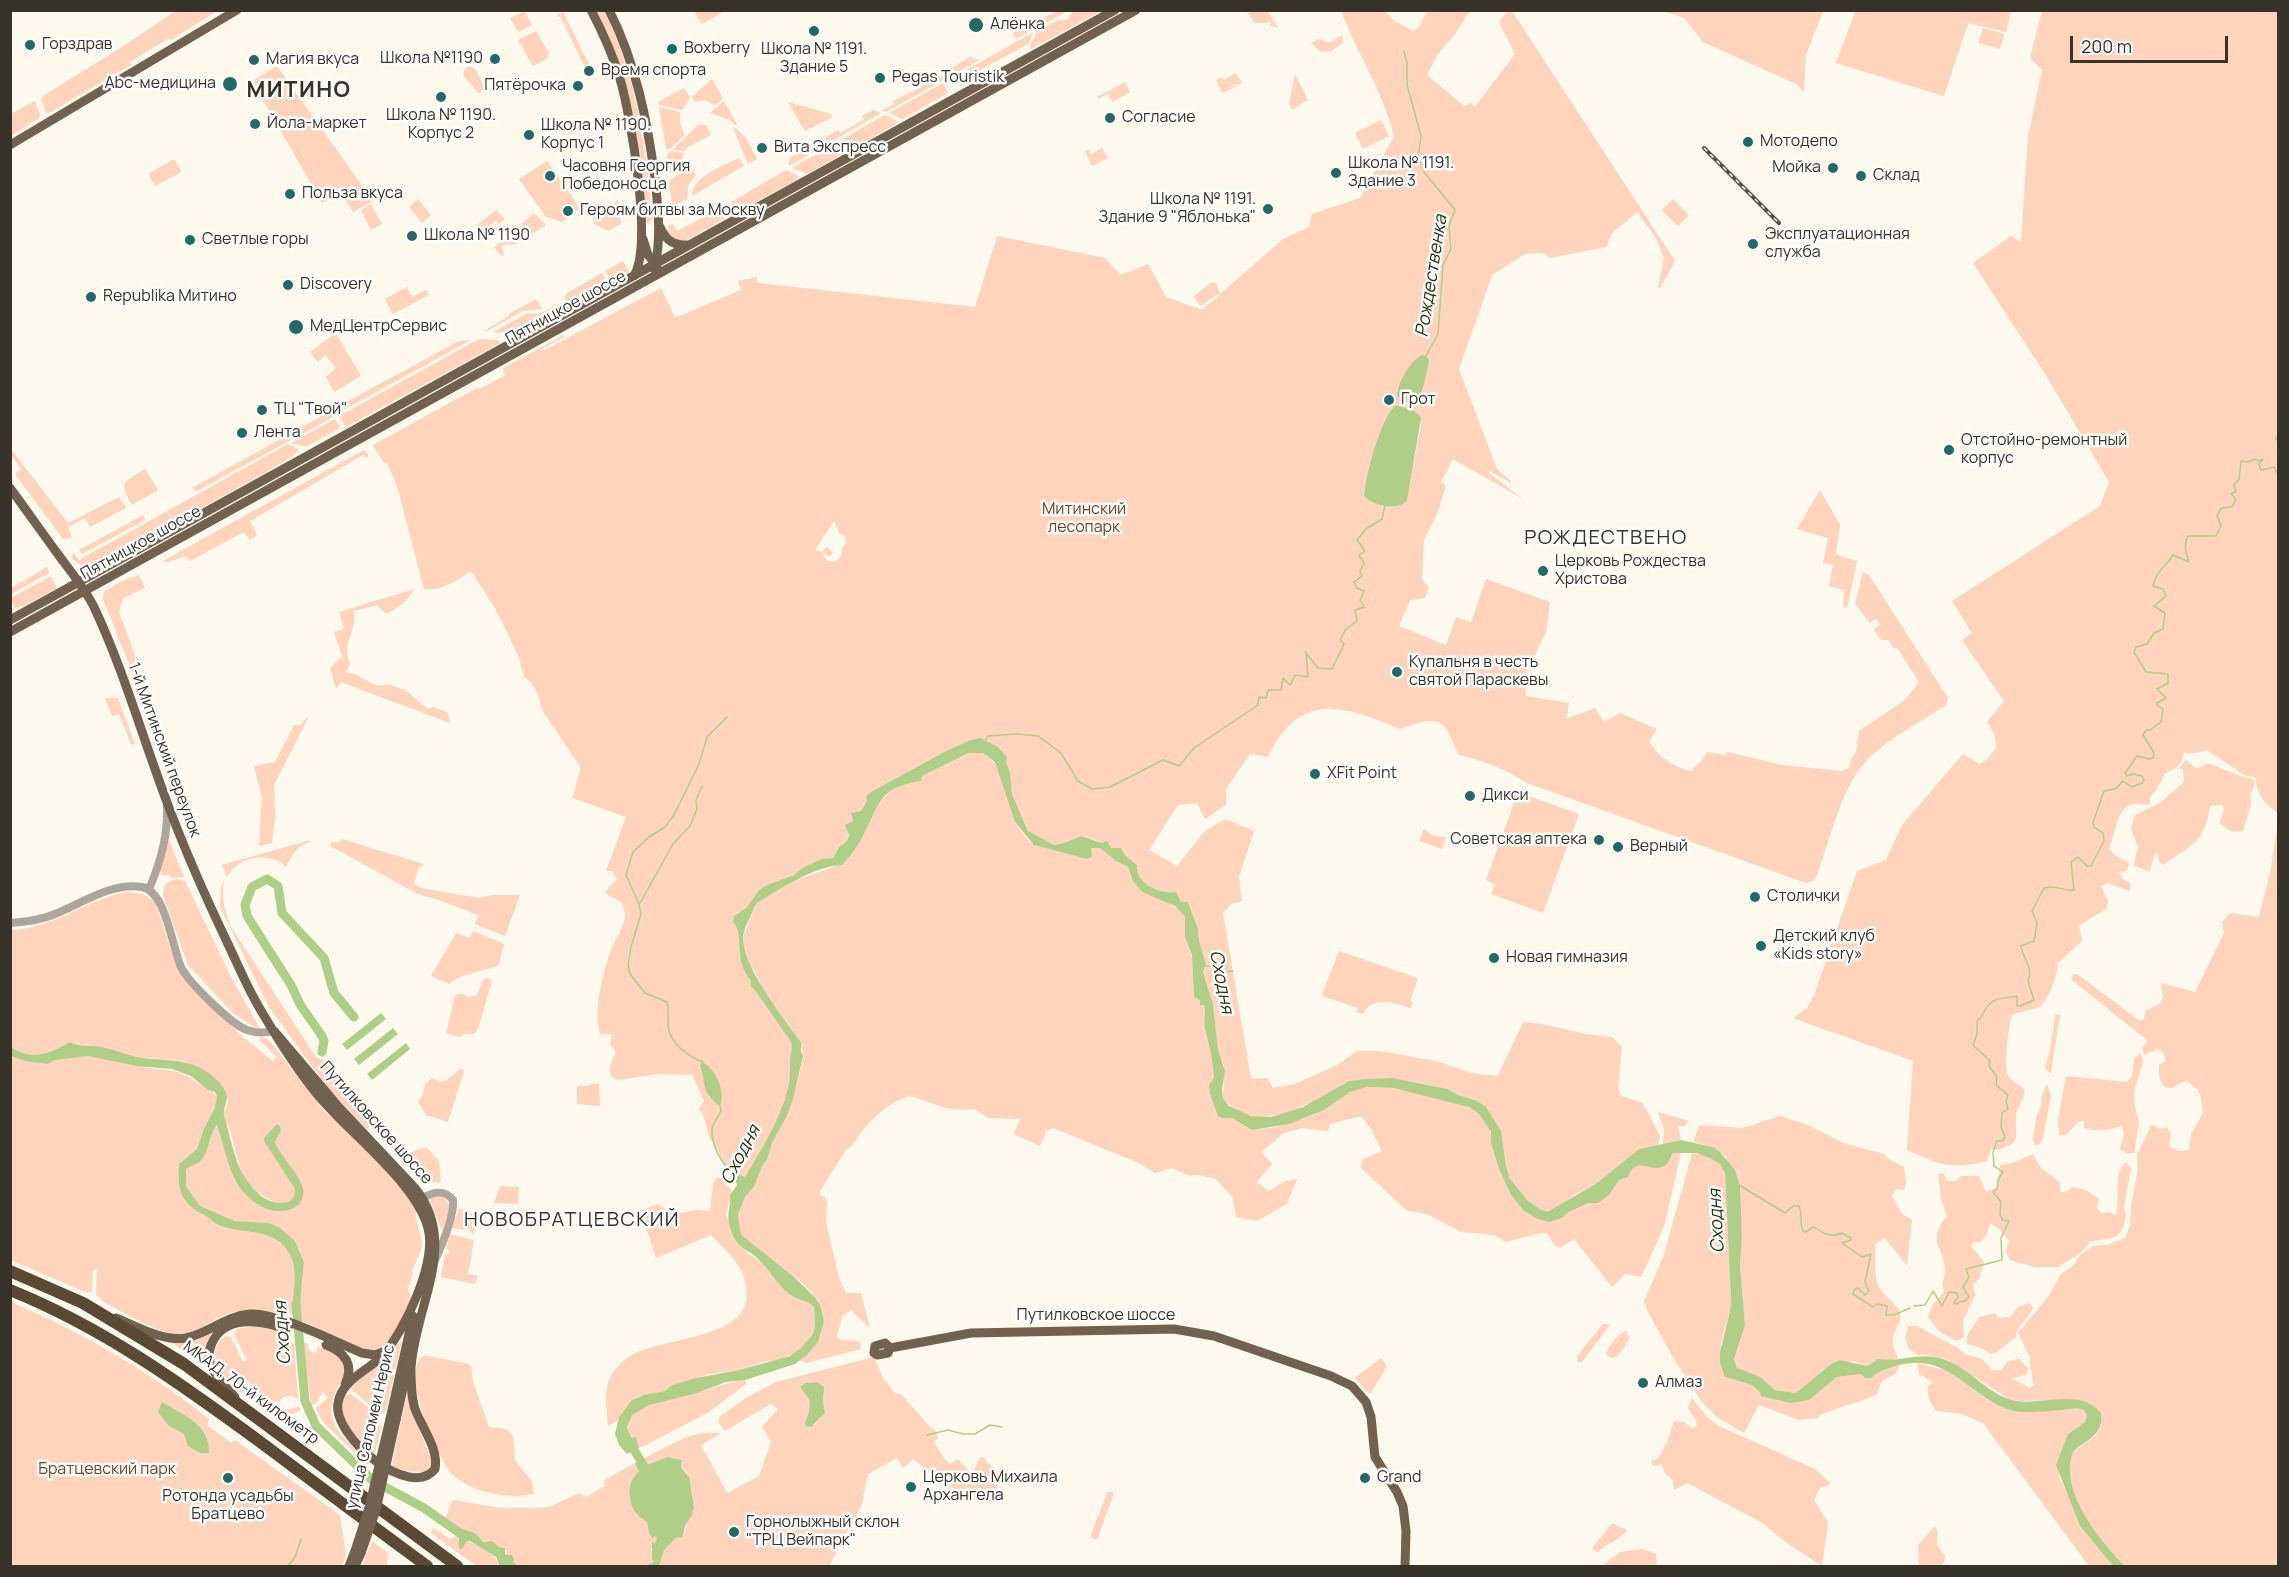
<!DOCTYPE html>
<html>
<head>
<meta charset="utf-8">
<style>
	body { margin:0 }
	#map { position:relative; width:2289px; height:1577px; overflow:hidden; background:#fdf9ec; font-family:Manrope,sans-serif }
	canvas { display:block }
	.frame { position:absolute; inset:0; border:12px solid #383327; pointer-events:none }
	.scale { position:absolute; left:2070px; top:36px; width:158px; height:27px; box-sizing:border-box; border:3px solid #383327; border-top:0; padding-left:8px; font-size:18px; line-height:21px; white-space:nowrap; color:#383327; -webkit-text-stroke:4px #fff; paint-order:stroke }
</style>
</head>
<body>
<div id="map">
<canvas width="2289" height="1577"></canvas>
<div class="frame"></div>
<div class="scale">200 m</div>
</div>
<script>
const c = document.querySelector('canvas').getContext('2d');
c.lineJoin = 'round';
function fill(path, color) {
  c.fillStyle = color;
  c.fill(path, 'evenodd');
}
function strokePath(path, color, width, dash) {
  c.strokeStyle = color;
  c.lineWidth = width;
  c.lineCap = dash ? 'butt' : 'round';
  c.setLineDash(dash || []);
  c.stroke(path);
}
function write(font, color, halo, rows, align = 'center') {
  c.font = font + ' Manrope,sans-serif';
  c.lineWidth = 5;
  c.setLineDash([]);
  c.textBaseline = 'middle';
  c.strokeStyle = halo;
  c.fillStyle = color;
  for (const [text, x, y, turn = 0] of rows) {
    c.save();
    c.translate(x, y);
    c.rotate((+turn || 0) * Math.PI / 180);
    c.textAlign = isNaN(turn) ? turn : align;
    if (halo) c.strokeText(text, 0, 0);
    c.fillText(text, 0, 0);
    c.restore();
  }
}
fill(new Path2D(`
	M177 10 217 11 171 40 169 38 130 62 131 65 47 114 41 100 43 96 122 47Z
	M726 10 702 24 694 11V10Z
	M1074 10 1101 11 1031 49 1030 46 1037 31 1058 20H1067Z
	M525 11 532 25 518 32 510 18Z
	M597 11H604C637 77 646 147 652 220L648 224 645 221 641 159 630 100 619 63Z
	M1057 11H1068L1016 39 1013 33Z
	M1253 11H1268L1278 28 1271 26 1270 20 1268 23H1254L1250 15 1247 14Z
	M1341 11H1385L1394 21 1413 31 1419 27 1427 11H1470L1455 34 1437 55 1427 75 1464 106 1471 103 1475 107 1515 54 1499 22 1508 11H1512L1675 261 1660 288 1658 287 1664 258 1656 238 1637 212 1612 233 1606 247 1550 258 1543 253 1525 254 1492 275 1459 369 1497 469 1511 481V483L1490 471 1489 473 1523 499 1453 459 1441 482 1446 486 1437 514 1424 540 1422 580 1429 587 1425 598 1410 600 1399 626 1446 645 1456 617 1471 622 1486 579 1550 602 1546 632 1523 680 1527 683 1525 687 1526 696 1569 703 1566 719 1595 708 1604 722 1620 713 1657 729 1649 741C1660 758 1671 766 1691 771L1703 759 1707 752 1725 755 1728 752 1782 765 1841 771 1849 768 1851 759 1856 752 1859 731 1905 700 1919 682 1898 649 1892 647 1889 640H1881L1874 630 1880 625 1876 618 1870 623 1855 604 1863 572 1869 575 1948 698 1946 705C1922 721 1895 735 1873 754 1843 779 1830 840 1817 875L1813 881 1806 883 1527 783C1505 769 1484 761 1459 755 1455 748 1450 734 1446 728 1435 714 1413 725 1400 729 1345 706 1300 689 1268 757L1250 754 1226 789V805L1205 819 1197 803 1178 805 1149 850 1177 866 1204 832 1225 819 1254 831 1239 877 1242 901 1231 904 1223 913 1251 1079 1267 1078 1273 1088 1295 1084 1337 1065 1357 1051H1378L1398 1054 1439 1062 1471 1073 1498 1076 1523 1022 1542 1024 1586 1034 1612 1037 1622 1047 1618 1088 1621 1096 1643 1103 1660 1136 1658 1145 1639 1149 1597 1183 1576 1194 1553 1210H1541L1527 1200 1508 1175 1501 1131 1475 1100 1458 1095 1451 1090C1418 1082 1386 1075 1351 1081 1344 1082 1338 1088 1331 1091 1299 1110 1253 1134 1223 1098L1224 1066 1218 1049 1213 1004 1203 972 1206 964 1199 940 1198 929 1188 902H1181L1175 892C1165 894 1140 886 1137 874 1137 873 1137 866 1137 865L1125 855 1121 848 1113 849 1096 840 1081 836 1064 843 1054 845 1029 832 1012 794 1010 772 1006 762 1007 757 1000 749 968 741 936 756 871 792 866 796 867 801 861 811 851 815 853 819 850 823 847 841 839 847 833 858 819 861 802 868 794 875 767 885 759 890 747 907 736 914 733 921C740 930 738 940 739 950 740 961 745 972 752 982L751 987 754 989 791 1042C793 1049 790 1054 790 1061 789 1065 791 1070 790 1075 787 1111 763 1146 745 1177 720 1162 726 1169 714 1142L710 1140 704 1117 699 1109 704 1101 692 1075 658 1074 618 1080C604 1075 611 1062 616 1052L610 1045 612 1035 600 1034C593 1011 603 973 611 950 616 937 630 920 623 906 619 897 610 899 605 892L617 879 612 871H606L626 817 573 798 580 769 579 765 542 710 538 695 533 685 524 676 518 655 495 608 473 574 470 572C457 580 440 592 424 589L397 486 387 463H384L373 445 477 388 480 389 505 375 503 368 564 335V337L542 349 543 351 661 288 675 318 741 290 738 281 756 277 758 283 975 307 997 236 1105 258 1121 275 1148 264 1166 297 1202 310 1283 239 1309 227 1312 214 1360 198 1394 136C1383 91 1357 53 1341 11ZM1396 405 1415 411 1421 423 1407 501C1397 511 1373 506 1364 496 1365 477 1381 416 1396 405ZM834 521 839 533 845 536 846 544 843 546 840 558 834 562C827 561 824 559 823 552L829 557 833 553 827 547 822 552 815 550ZM700 1066 719 1088 720 1105 709 1097Z
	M1663 11H1823L1806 55 1804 92 1796 84 1703 42 1684 18Z
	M1853 11H2011L2006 32 1968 23 1944 96 1836 63 1855 12Z
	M2042 11H2278V813C2263 802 2258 795 2255 777L2246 776 2207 750 2189 754 2184 752C2183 763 2176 770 2165 773L2156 791 2150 796V804C2143 806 2137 802 2130 805 2116 810 2115 836 2109 849L2115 855 2129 863 2127 871 2119 872 2123 879 2130 883V891L2108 883 2101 886 2108 901 2106 909 2079 925 2082 941 2058 963C2058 973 2048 1003 2039 1007 2029 1011 2019 1011 2011 1016 2009 1029 2003 1064 2008 1075 2012 1083 2021 1084 2025 1092L2016 1114V1138L2012 1144 1998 1150 1991 1149 1987 1161C1949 1170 1942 1165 1907 1150L1913 1061 1793 1018 1807 1008 1814 996 1857 871 1886 860 1902 825 1963 754 1979 764 1987 760 1997 747 1994 733 1987 722 2004 701 1962 640 1972 633 1952 601 2100 506 2109 482 2047 377 1973 263 2011 236 2021 242 2028 137 2042 70 2030 58Z
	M563 12 590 66 585 67 560 16 558 17 557 15Z
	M1983 28 2004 34 2000 49 1978 43Z
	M536 31 549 53 547 55 548 58 533 66 518 40Z
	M1034 32 1028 44 963 79 954 77Z
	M1342 35 1343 43 1331 51 1321 52 1311 43 1320 39 1329 43Z
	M971 56 972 58 979 60 886 112 882 110 894 104 893 101 947 74V71Z
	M277 66 373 201 353 212C348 203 346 198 335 196L322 203 252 81Z
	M469 66 475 69 484 86 483 90 478 93 463 75 465 69Z
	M1235 73 1242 82 1238 85 1218 81 1237 86 1222 93 1216 80 1222 77 1224 80Z
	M1295 74 1308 100 1292 110 1289 104Z
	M712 79 723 99 715 105 705 100 695 102 692 97Z
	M1125 82 1130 92 1112 102 1108 94 1098 99 1097 97Z
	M943 83 948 93 902 119 889 113Z
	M684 88 690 98 682 110 659 105 658 102Z
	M35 101 40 114 39 118 11 136V114Z
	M724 101 737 124 735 125 730 120 710 113Z
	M788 102 831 114 832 117 805 131Z
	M659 107 680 112V123L684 135 670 149H666Z
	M873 110 881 113 789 166 788 164 791 157 804 149 806 152 826 141 825 138 838 130 840 133 864 120 862 116Z
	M885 115 899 122 807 174 792 168Z
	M1381 120 1389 136 1363 149 1355 133Z
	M698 125H706L711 135 688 147 685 151 673 150Z
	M734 127 746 138 757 159 748 164 733 128Z
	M1102 148 1108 158 1092 166 1085 151 1089 150 1091 154Z
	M671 151 684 153 680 166 672 173 669 172 667 155Z
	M739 158 744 166 692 196C692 176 724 166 739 158Z
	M172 160H175L181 171 180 173 155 186 149 176 150 173Z
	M547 161 580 208 562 222 546 217 519 179Z
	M690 166 696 174 688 186 687 199 674 206 672 205 669 181Z
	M786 170 797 175 798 179 736 213 732 212 731 202Z
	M418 199 431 215 422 223 409 207Z
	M1673 199 1689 215 1678 226 1662 210Z
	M618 201 621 224 608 231 594 224 592 213Z
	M371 204 382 224 371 230 361 210Z
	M725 206 724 219 683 242 677 243 667 232 669 226 673 224 677 231Z
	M496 210 505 219 499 224 496 221 481 232 477 225Z
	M534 213 545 224V226L513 245 507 244 501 247 504 255 501 256 494 247 508 235 503 228 509 224 514 230 521 225 528 234 521 224Z
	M623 261 629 272 612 282 605 271Z
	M602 273 607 281 574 300H564L567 293Z
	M1212 282 1216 283 1220 293 1200 306 1194 296Z
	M407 287 412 297 426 290 429 295 393 314 385 299Z
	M536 299 542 309 523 311 485 332 484 331 509 316V314Z
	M562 303 571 306 517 335 493 332 528 313 539 314Z
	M336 333 361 376 334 392 326 377 336 368 325 355 318 362 310 352Z
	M479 339 497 340 500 343 346 427 339 416Z
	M471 340 342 411 339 406 459 341Z
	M331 411 335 416 197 491 192 488Z
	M335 419 340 428 306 447 291 443Z
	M288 444 299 450 293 456 257 477 97 566 84 567 72 559 73 553 79 560Z
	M10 448 68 523 119 497 126 508 90 527 85 518 68 527 72 538 63 539 15 474 21 469 11 455Z
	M364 450 369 456 366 458 363 455 250 521 257 535 250 540 244 532 190 561 186 556 168 562 163 561Z
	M145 469 158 490 132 505C118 481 124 482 145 469Z
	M1820 490 1840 525 1836 553 1839 556 1857 561 1847 608 1843 607 1844 590 1829 586 1833 565 1823 563 1828 538 1797 529Z
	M143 515 145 520 82 554 79 550Z
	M47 567 49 573 11 594V588Z
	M139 575 145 588 123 598 119 612 134 652 136 671 144 695 142 696 103 599 104 592 120 582Z
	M51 576 57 588 24 606 14 608 11 598Z
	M414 589C409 600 397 609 386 614L377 605 354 611C357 635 341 640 350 664L346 672 355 674 377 686 390 685 405 690 428 709 433 707 448 713 450 723 341 682 336 689 330 668 342 656 334 632 344 629 339 612Z
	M105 698H118L135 745 131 744 119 714 112 716Z
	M309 716 274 785 275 817 272 843 259 846 262 798 254 766 275 762 294 725H300Z
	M972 752 983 753 997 765 1015 822 1026 838 1034 845 1088 859 1091 848H1100L1116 861 1128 867 1133 881 1142 892 1162 899 1184 913 1186 919 1185 936 1192 957 1194 997 1200 1000V1005L1204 1004C1206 1012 1203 1021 1205 1029 1209 1045 1213 1061 1214 1078 1205 1097 1214 1098 1218 1116L1232 1118 1252 1130 1276 1127 1313 1115 1350 1092 1367 1087 1394 1088 1459 1103 1469 1107 1479 1114 1491 1132V1143L1499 1169 1511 1195 1523 1210 1537 1219 1545 1221 1550 1222 1562 1218 1569 1212 1588 1203H1598L1609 1195 1619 1180 1628 1177C1637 1154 1650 1174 1664 1165 1669 1162 1670 1158 1673 1153L1681 1152 1664 1227 1641 1277 1625 1274 1612 1287 1574 1239 1560 1248 1554 1245 1547 1233H1542L1505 1242 1495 1235 1461 1232 1429 1215 1406 1210 1361 1168 1363 1159 1382 1151 1371 1129 1361 1116 1330 1124 1328 1131 1302 1128 1284 1133 1261 1152 1272 1164 1256 1183 1260 1184 1269 1191 1283 1182 1297 1179 1287 1204 1257 1221 1236 1217 1233 1198 1216 1179 1199 1175 1189 1176 1172 1168 1155 1173 1139 1163 1053 1128 1046 1131 1040 1146 1014 1134 1020 1119 988 1118 974 1109C946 1113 935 1102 909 1096 892 1101 878 1113 866 1126 859 1134 855 1146 845 1151L820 1191V1195L825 1197 827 1203 826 1221 839 1278 846 1293H861L870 1328 851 1310 842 1317 837 1336 840 1340 858 1341 860 1342 861 1349 807 1363 800 1361C813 1350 823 1339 821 1322 821 1316 821 1309 819 1303 809 1281 763 1258 745 1238L741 1234 738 1214 745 1197 754 1187 762 1166 767 1160 772 1143 787 1116 793 1099 803 1058 801 1042 762 988 755 971 750 965 744 945V933L757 903 796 880 836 866 861 840 877 804 892 790 907 783 918 782 922 776Z
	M2186 760 2197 769 2208 763 2240 776 2254 779V787L2250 795 2251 804 2243 831C2229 833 2230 830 2220 823L2224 809 2222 805 2210 806C2204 844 2193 844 2163 865L2159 861 2157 852 2154 856 2149 872 2134 865 2138 847 2131 829 2135 815 2160 803 2184 782 2183 770 2179 768Z
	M1518 792 1579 814 1543 913 1491 894 1495 884 1486 880Z
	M2278 820V1566H2125C2101 1542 2058 1490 2073 1452L2096 1435 2101 1424 2076 1400 2021 1401 2009 1399 1948 1360 1928 1355H1918L1908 1348 1905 1337 1908 1326H1917L1958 1348 1964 1354 1982 1359 1992 1370H2001L2008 1361 2019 1359 2028 1369 2026 1375 2012 1378 2029 1388 2034 1385 2030 1364V1357L2018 1333 2049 1296 2060 1275 2074 1265 2079 1256 2093 1246 2107 1245 2125 1238 2130 1226 2131 1207 2138 1169 2137 1155 2152 1124 2160 1129 2167 1127 2171 1135 2169 1146 2179 1151 2189 1150 2191 1134 2203 1113 2201 1097 2198 1090 2186 1080 2172 1088 2164 1087C2159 1079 2158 1074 2159 1065L2165 1061 2164 1053 2158 1049 2144 1055 2142 1048 2148 1041 2072 980 2073 974H2077L2140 1021 2144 1019 2145 1011 2159 1004 2163 998 2161 983 2195 992 2224 933 2222 922 2230 913 2259 917 2271 868Z
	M1424 829 1434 836 1446 837 1442 849 1419 841Z
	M342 839 424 864 418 869 414 884 421 888 479 898 493 895H520L505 936 475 924 478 915 439 900 418 894 330 846 332 842H340Z
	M169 840 184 877 172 878 169 875H162L160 872Z
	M307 841H313C297 845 293 853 286 867 274 854 250 855 236 866 232 868 230 874 227 877L222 865Z
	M176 879 185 881 231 977 259 1027H254L234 1014 188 965 163 895 165 884Z
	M224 882C221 899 225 911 231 927L316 1057 324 1061 374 1120 367 1129 330 1091 269 1007 220 907 221 886Z
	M126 892 143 894 155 902 175 962 188 983 244 1038 273 1061 277 1057 259 1040 261 1037 269 1040 325 1112 335 1119 393 1177 418 1211 415 1214 422 1242 421 1250 412 1271 413 1272 408 1290 411 1297 407 1313 400 1328 382 1349 371 1352 315 1330 316 1327 300 1320 299 1302 302 1287 304 1262 295 1241 269 1223 235 1221 200 1206 186 1186V1169L210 1140 212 1132 218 1124 234 1178 258 1205 296 1207 301 1183 279 1151 275 1142 281 1131 280 1126 277 1124 265 1143 295 1189C297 1219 259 1196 250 1185 236 1167 236 1147 229 1128 227 1123 224 1119 224 1114 224 1110 227 1105 228 1101L217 1080 184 1061 139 1057 102 1048 82 1047 70 1042C49 1054 34 1061 11 1047L10 930C53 929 85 900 126 892Z
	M473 931 504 944 498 966C483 971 460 974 449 984L431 976 456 933 470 938Z
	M1339 951 1418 978 1410 1001 1413 1002 1411 1008C1395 1003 1372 995 1363 1014L1357 1012 1358 1008 1325 997 1322 994Z
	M488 978 492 981 491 985 477 1031 473 1034H464L460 1037 446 1033 455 996C461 992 463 993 468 997L477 995 483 980Z
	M2060 1014 2051 1073 2048 1072 2045 1067 2050 1051 2055 1015Z
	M2140 1053 2143 1061 2134 1092 2135 1107 2139 1122 2134 1153H2126L2120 1149 2124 1134 2122 1126C2110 1130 2096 1132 2084 1128V1120L2077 1123 2066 1135H2059L2058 1120 2066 1076 2127 1082 2132 1076 2134 1059Z
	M10 1056C41 1067 59 1056 88 1056 103 1055 119 1062 134 1065 166 1073 172 1064 203 1086 208 1090 214 1091 217 1096L214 1110 204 1128 197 1149 179 1164C177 1191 181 1204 206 1216 211 1219 215 1224 221 1226 246 1235 276 1227 290 1255 299 1271 292 1296 292 1314L279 1307 276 1312C261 1312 244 1309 230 1313 213 1318 196 1335 178 1334 156 1333 122 1311 102 1301L96 1294 97 1270H93L92 1291 87 1293 11 1260Z
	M461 1068 464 1071 448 1122 426 1115 418 1102 423 1094 425 1084 432 1078 441 1082 446 1081Z
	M590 1084H599L600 1106 577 1104V1086H590Z
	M2047 1084 2051 1096 2042 1142 2036 1146 2033 1140 2036 1118 2042 1103 2041 1098Z
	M1658 1112 1689 1121 1685 1126H1678L1681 1140 1663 1144 1664 1129Z
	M1780 1116 1808 1125 1845 1144 1884 1154 1890 1160 1904 1167 1906 1183 1904 1190 1896 1189 1892 1196 1902 1214 1912 1220 1907 1266 1885 1238 1875 1244C1876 1255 1873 1275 1878 1285 1882 1295 1900 1306 1900 1314 1902 1330 1884 1332 1898 1358L1888 1361 1878 1359 1867 1366 1853 1361 1831 1364 1796 1393 1775 1390 1767 1383 1737 1368 1734 1359 1745 1325 1740 1266 1742 1236 1740 1186 1725 1156 1713 1147 1694 1142 1699 1125 1743 1128Z
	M426 1147 439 1161 441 1181 438 1183 433 1182 410 1157C413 1148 418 1151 426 1147Z
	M1692 1153C1706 1154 1720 1159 1725 1173L1731 1301 1730 1311 1721 1344 1725 1377 1752 1385 1760 1392 1791 1403 1809 1400 1837 1377 1861 1374 1865 1378 1881 1371 1900 1365 1896 1373 1882 1381 1876 1395C1857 1403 1838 1407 1820 1415L1818 1418 1799 1420 1759 1405 1744 1433 1718 1418 1702 1402 1675 1361 1648 1312 1644 1301 1664 1255Z
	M2033 1154 2040 1167 2060 1183V1192H2066L2072 1187 2086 1190 2099 1199 2097 1207 2101 1213 2109 1212 2116 1215C2122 1197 2111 1177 2126 1162L2131 1169 2124 1207 2126 1215 2124 1224 2121 1232 2115 1237 2090 1242 2079 1254 2058 1267H2034L2010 1260 2006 1252 2009 1241 1999 1229 1990 1223 1987 1234 1981 1242H1973L1971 1246 1984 1262 1979 1279 1973 1284 1975 1295 1963 1321 1964 1337 1956 1341 1940 1332 1928 1317 1932 1306 1944 1292C1941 1281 1945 1279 1945 1269 1943 1243 1926 1243 1947 1216L1941 1199 1938 1173 1944 1174 1947 1181H1956L1961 1176H1979L1986 1192 1997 1187 2000 1165 2012 1163Z
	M716 1178H721L732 1191 726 1215 735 1239 749 1254 762 1262 780 1284 794 1297 804 1299 814 1307 815 1327 807 1342 795 1353 778 1360 762 1362 739 1370 710 1374 672 1385 665 1391 640 1396 632 1400 617 1421 608 1426C607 1408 602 1388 613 1372 618 1366 627 1357 634 1354 664 1337 756 1339 746 1288 745 1282 744 1275 741 1270 734 1257 721 1246 711 1235L656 1258 641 1211 657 1204 675 1214 697 1210 710 1211 713 1184Z
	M500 1186 519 1187 518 1204 494 1203Z
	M435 1195C457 1199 449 1216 442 1231L429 1199Z
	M459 1208 474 1215V1235L469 1229 465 1228 464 1230 452 1228Z
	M450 1234 474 1240 468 1274 478 1276 475 1284 441 1277 445 1254H449L450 1250 446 1249Z
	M11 1302C81 1332 149 1371 209 1419L208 1426 231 1443 235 1440 250 1451 340 1515 346 1556 342 1566H11Z
	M2029 1303 2033 1307C2030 1319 2016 1324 2016 1337L1997 1352 1991 1354 1981 1348 1967 1344V1336L1979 1317 1995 1313 1998 1318 2010 1317 2018 1307Z
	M1603 1324 1610 1325 1582 1362H1577L1578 1355Z
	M254 1326 277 1331V1339L294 1343 298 1399 292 1396 283 1397 280 1401 272 1402 247 1381H243L244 1385C259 1398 278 1419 298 1406L301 1410 281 1420C261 1406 189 1365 225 1336L231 1337 243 1362 247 1360 234 1334 237 1329Z
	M215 1329C205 1341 203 1353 208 1368L171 1342Z
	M1626 1331 1630 1338 1618 1356 1611 1358 1606 1354C1609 1346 1617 1334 1626 1331Z
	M402 1340 385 1413 378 1411 375 1417V1422L381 1426 375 1454C359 1439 334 1419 345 1395L351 1394 369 1408 370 1405 351 1389V1386L393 1350Z
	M303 1342 308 1344 309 1351 315 1353 318 1347C375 1369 322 1382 333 1420 339 1438 357 1450 369 1462L368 1466 323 1422 316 1408 328 1398 323 1392 317 1402 311 1406Z
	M426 1356 466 1363 471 1366 473 1382 489 1427 506 1429 513 1435 515 1461 532 1481 534 1494C507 1500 468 1492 449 1471 435 1449 403 1380 421 1357Z
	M874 1357 883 1378 896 1394H901L930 1427 935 1430 938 1437 934 1442 944 1458 950 1464 958 1459 972 1474 980 1457 985 1458 987 1463 996 1469 994 1477 998 1490C988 1523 927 1469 913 1459L903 1468 897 1458 868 1474 861 1507 829 1566H659L664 1550 676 1538 684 1535 693 1499 687 1472 681 1467V1460L672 1457 647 1466 643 1459C669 1446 692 1429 721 1433L701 1445 727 1493 759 1476 771 1442 762 1427 778 1409 771 1404 725 1431 718 1422 719 1417 746 1398 776 1382ZM817 1382 824 1396 823 1401 825 1413 814 1425 805 1423 809 1411 810 1401 800 1387 805 1383Z
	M1381 1358 1387 1366 1371 1393H1368L1355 1378Z
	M1917 1363 1949 1371 1987 1400 2014 1412 2078 1408 2085 1410 2087 1415 2085 1422 2068 1434 2059 1477 2072 1503 2080 1526 2113 1566H2089L1983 1423 1962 1414 1936 1411C1930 1403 1927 1396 1928 1385L1934 1383 1919 1374Z
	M745 1380 746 1384 709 1412 648 1444 639 1448 636 1438H631C614 1402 675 1400 696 1393 714 1388 726 1382 745 1380Z
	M407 1393 412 1410 432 1462V1466L426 1472 405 1471 392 1466Z
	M1692 1398 1707 1417 1719 1426 1815 1469 1831 1484 1820 1488 1814 1500 1828 1522 1822 1566 1784 1541 1761 1522 1687 1483 1674 1490 1673 1480 1665 1474 1662 1464 1653 1466 1651 1461 1658 1459 1668 1440 1674 1421 1684 1422 1692 1428 1697 1426 1696 1421 1688 1408Z
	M635 1463 639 1472C624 1500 627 1501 648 1522L649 1533 653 1537 654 1536 657 1538 651 1549 654 1562 648 1566H518L512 1562 514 1559 512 1555H505L506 1550 504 1547H499L492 1541 484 1542 475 1533 462 1531 445 1519 453 1500 502 1508H537L549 1507 579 1493 586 1497 605 1486 604 1481 606 1479Z
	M1108 1491 1114 1493 1097 1540 1090 1537Z
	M1612 1523 1627 1530C1623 1538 1606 1544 1597 1553L1592 1548Z
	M1935 1526 1938 1532 1937 1545 1945 1556 1944 1563 1941 1566H1919L1918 1545Z
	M434 1528 450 1539 457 1536 460 1541 459 1548 466 1542C475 1541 498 1557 500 1566H476L431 1533Z
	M372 1541 388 1553 387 1566H362Z
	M1643 1549 1656 1554 1657 1566H1602L1620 1552Z`), '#ffd3bc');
fill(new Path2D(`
	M1422 355 1426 356 1429 360 1424 384 1419 398 1413 403 1403 401 1397 396C1398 382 1410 361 1422 355Z
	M1396 405 1415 411 1421 418 1407 501C1397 511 1373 506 1364 496 1365 477 1381 416 1396 405Z
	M980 738 998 747 1007 757 1006 762 1010 772 1012 794 1028 831 1054 845 1064 843 1081 836 1102 843 1107 841 1111 848H1121L1125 855 1137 865C1135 884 1160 894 1176 892L1181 902H1188L1198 929 1199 940 1206 964 1203 972 1213 1004 1218 1049 1225 1071 1222 1089 1223 1098 1229 1106 1251 1116 1271 1117 1303 1107 1349 1081 1365 1079 1393 1078 1448 1089 1458 1095 1475 1100 1486 1107 1501 1131 1506 1165 1509 1177 1527 1200 1541 1210 1549 1211 1597 1183 1639 1149 1681 1140 1713 1147 1719 1151 1735 1170 1740 1186 1742 1236 1740 1266 1745 1325 1734 1359 1737 1368 1760 1377 1775 1390 1796 1393 1831 1364 1840 1360 1867 1366 1878 1359C1901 1363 1920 1350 1946 1360 1971 1369 1990 1397 2017 1401 2043 1405 2081 1388 2101 1413 2104 1436 2086 1439 2073 1452 2058 1490 2101 1542 2125 1566H2113L2080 1526 2056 1465 2068 1434 2085 1422 2087 1415 2084 1410 2077 1408C2065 1410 2022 1414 2013 1411 1968 1398 1949 1350 1896 1366 1886 1369 1879 1371 1871 1378H1865L1861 1374 1837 1377 1809 1400 1791 1403 1761 1396 1760 1392 1752 1385 1725 1377 1720 1363V1353L1730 1311 1731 1301 1725 1173 1720 1164 1710 1158 1697 1153H1673C1670 1158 1669 1163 1664 1166 1650 1174 1637 1154 1628 1177L1619 1180 1609 1195 1598 1203H1588L1569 1212 1562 1218 1550 1222 1545 1221 1537 1219 1523 1210 1511 1195 1499 1169 1491 1143V1132L1479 1114 1469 1107 1394 1088 1367 1087 1350 1092 1324 1110 1289 1124 1252 1130 1232 1118H1223L1218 1116 1210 1094 1209 1085 1214 1078C1213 1061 1209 1045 1205 1029 1203 1021 1206 1013 1204 1005H1200V1000L1194 997 1192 955 1185 937V916L1175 906 1142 892 1133 881 1128 867 1116 861 1100 848H1091L1092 857 1087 859 1034 845 1015 822 995 762 983 753H969L922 776 921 781C877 788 880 804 862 838 857 848 849 857 842 865 811 867 783 888 757 903L755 906C752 915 746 923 744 932 737 961 784 1018 801 1042V1051L803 1056 793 1099 787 1116 772 1143 767 1160 762 1166 754 1187 745 1197 738 1214 741 1234 745 1238 794 1277 815 1297 820 1305 824 1322 818 1342 807 1355 795 1364 745 1380 726 1382 697 1393 649 1405 632 1415 627 1427 631 1438 636 1437 639 1448 627 1454 619 1445 615 1434 619 1417 632 1400 644 1395 665 1391 672 1385 696 1378 739 1370 790 1356 801 1348 812 1335 815 1327 814 1307C807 1300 801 1301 794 1297 781 1290 772 1273 762 1263 752 1250 737 1250 731 1230 725 1214 731 1209 730 1195L737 1185 733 1171 745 1177C763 1146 787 1110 790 1074 791 1070 789 1065 790 1060 790 1054 793 1049 791 1042L754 989 751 987V981C745 973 741 965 740 955 738 943 741 930 733 922L734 916 747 907 759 890 767 885 794 875 802 868 822 859 833 858 839 847 847 841 849 835 845 825 853 821 851 813 861 811 867 801 866 796 871 792 944 752 968 741Z
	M381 1013 386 1019 347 1050 342 1044Z
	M393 1028 398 1034 359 1065 354 1059Z
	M70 1042C81 1048 90 1045 101 1047 113 1049 125 1054 137 1057 167 1062 194 1056 218 1081 236 1100 220 1104 225 1119 231 1138 234 1162 246 1179 250 1185 255 1191 261 1196 272 1204 296 1209 295 1189L265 1143 264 1138 277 1124 280 1126 281 1131 275 1142C281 1158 299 1172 303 1189 306 1208 285 1214 271 1210 261 1208 251 1200 244 1193 228 1174 225 1147 217 1125 209 1134 210 1147 203 1158 199 1164 192 1165 186 1169V1186L200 1206 235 1221 269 1223 280 1228 295 1241 304 1262 299 1315 292 1314C292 1296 299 1271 290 1255 276 1227 246 1235 221 1226 215 1224 211 1219 206 1216 181 1204 177 1191 179 1164L197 1149 204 1128 214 1110 217 1096 215 1092 208 1090 191 1076 172 1069 136 1066 88 1056 55 1060 48 1064 25 1061 11 1056V1047C33 1061 49 1054 70 1042Z
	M406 1043 410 1049 372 1080 367 1074Z
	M702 1062C716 1069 726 1091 720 1106 701 1092 707 1087 700 1066Z
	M817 1382 824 1387 823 1401 825 1413 811 1427 806 1426 805 1423 809 1411 810 1401 800 1387 805 1383Z
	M162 1402C183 1415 210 1424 209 1453H200L188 1446 184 1434 169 1426 158 1412Z
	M668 1457 682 1460 681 1467 689 1477 694 1507 692 1515 685 1526 683 1537 676 1538 664 1550 659 1566H645L654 1562 652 1559V1542L655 1543 657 1538 654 1536 653 1539 649 1533 647 1522C644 1519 639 1517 636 1513 627 1501 627 1481 639 1472L635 1463 643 1459 647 1465Z
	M456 1527 475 1533 484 1542 492 1541 499 1547 505 1548V1555H512L514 1559 513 1562 518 1566H500L496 1557 470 1541 466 1542 462 1549 459 1548V1538L454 1532Z`), '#afcf88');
strokePath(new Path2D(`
	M1404 51 1407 63V85L1421 136 1418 157 1424 172 1455 210 1449 226 1451 249 1443 265 1438 334 1426 356
	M2278 434 2276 439 2278 441
	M1305 652 1318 668 1332 669 1344 644 1340 640 1346 629 1357 621 1355 610 1364 607 1360 600 1364 591 1357 588 1354 582 1362 576 1360 571 1364 563 1359 555 1365 551 1357 540 1366 529 1382 519 1385 505
	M985 741 988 736 1017 734 1038 736 1061 753 1078 781 1092 789 1110 787 1163 760 1179 766 1194 748 1258 705 1259 697 1266 698 1268 690H1281L1283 678 1290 685 1295 675 1308 677 1306 653
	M702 786 696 800 697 809 690 826 673 844 639 905 641 914 631 947 628 965 630 974 645 993 667 1002C669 1011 668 1018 668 1026 670 1044 688 1056 703 1062
	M639 904 626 875 633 852 649 837 665 827 674 815 699 764 707 737 727 717
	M1206 966 1218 967 1225 972 1233 971
	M720 1106 721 1111C719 1117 713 1122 712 1129 711 1143 721 1165 733 1172
	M1739 1185 1785 1213 1793 1206H1799C1803 1214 1799 1222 1803 1231L1805 1232 1814 1227C1822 1233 1833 1238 1842 1233L1851 1238V1240L1842 1243 1862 1257 1871 1254 1865 1282 1869 1291 1865 1295 1858 1288 1854 1290 1853 1294 1873 1307 1877 1304 1887 1306 1886 1315H1894L1910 1308
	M1914 1306 1925 1305 1933 1291 1942 1306 1949 1292 1957 1293 1958 1297 1954 1303 1958 1304 1959 1302 1965 1301 1969 1297 1963 1287 1969 1277 1966 1269 2002 1260 2001 1238 2009 1221 2003 1220 2000 1215 2001 1202 1993 1192 1997 1189 1998 1180 2003 1172 1994 1166 1993 1152 1997 1141H2002L2005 1137 2001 1127 2002 1113 2008 1109 2006 1102 2008 1095 1996 1085 1997 1077 1989 1066 1990 1061 1973 1045 1977 1034V1021C1982 1017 1982 1016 1985 1010 1991 997 2005 998 2017 996V1006H2020L2034 1000 2028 981C2034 968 2022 957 2021 946L2034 941 2037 923 2032 911 2044 888C2057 884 2063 892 2074 890L2071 862 2078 857 2087 866H2091L2104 841 2103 833 2094 827 2093 823 2104 791 2115 789 2123 781 2132 787 2142 783 2144 780 2142 776 2133 774 2127 776 2125 773 2137 756 2149 759 2153 758 2154 753 2143 735 2146 730H2150L2161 722 2163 709 2157 705V703L2166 698 2157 689 2168 683V674L2146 672 2134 652 2136 647 2147 644 2154 633 2163 629 2165 613 2154 606 2166 596 2163 589 2153 586C2157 569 2165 568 2173 555L2189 562C2186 552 2183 547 2188 536H2216L2221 526 2217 515 2222 508 2232 507 2236 499 2231 494 2236 491 2234 485 2239 479 2241 461 2247 462 2256 459 2258 461 2263 459 2259 464 2261 470 2274 467 2277 473 2278 469
	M927 1435 948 1430 963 1434H975L990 1425 1002 1427
	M288 1566 295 1557 301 1539`), '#afcf88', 1.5);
strokePath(new Path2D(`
	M322 1052 324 1041 322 1036 301 1006 291 985 247 916 245 905 252 887 267 879 278 886 282 913 324 958 334 993 354 1017
	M296 1304 305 1401 316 1426 372 1480 424 1508 464 1536
	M629 1441 646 1470`), '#afcf88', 9);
strokePath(new Path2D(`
	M149 889C160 864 168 834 167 807
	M10 923C26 922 41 920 55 914 82 903 112 882 142 887 166 891 172 947 181 967 189 983 231 1024 247 1030 256 1033 265 1033 274 1031
	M420 1204 423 1198C433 1192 444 1189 453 1200 454 1216 442 1245 435 1260`), '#afa59b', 8);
strokePath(new Path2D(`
	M591 10C603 33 613 55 620 79 631 116 653 244 634 276
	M609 10C636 63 647 120 655 178 658 208 662 240 654 269
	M10 145 237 10
	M660 227C666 241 674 246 689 245
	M643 239 648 255 657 266
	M10 488C27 511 43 534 60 557 72 573 85 589 94 607 124 671 143 739 168 805 186 853 206 898 228 944 239 967 249 992 263 1014 279 1041 297 1070 317 1094 348 1132 416 1182 428 1228 437 1262 405 1331 382 1356 368 1371 342 1379 338 1403 332 1436 410 1501 435 1469 439 1449 422 1428 415 1409 411 1396 411 1382 411 1368 415 1305 460 1244 415 1188L337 1105 274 1031
	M10 620 1115 10
	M10 632 1136 10
	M116 1318C136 1326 163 1342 186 1338 209 1333 226 1316 250 1314 280 1313 333 1341 362 1353L375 1355 383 1352
	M885 1343 890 1348 888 1353 877 1355 874 1353 875 1346Z
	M326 1345C344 1352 355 1364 345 1384
	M890 1348 971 1333 1174 1329 1214 1336 1331 1376 1352 1386 1366 1402 1371 1417 1375 1457 1397 1492 1403 1506 1406 1531 1405 1566
	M235 1397C226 1387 214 1376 210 1362 208 1355 210 1346 214 1339 229 1314 265 1321 288 1330
	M390 1419 413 1316
	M396 1420 407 1370
	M349 1566 355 1551
	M355 1566 361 1553`), '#72614e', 9);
strokePath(new Path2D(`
	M10 1271 83 1303 184 1364 457 1566
	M10 1290C102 1327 180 1383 259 1441 315 1483 371 1525 427 1566`), '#5c4933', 12);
const rail = new Path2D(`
	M1704 148 1779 223`);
strokePath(rail, '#575246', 4);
strokePath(rail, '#fff', 1.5, [4.5]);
strokePath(new Path2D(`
	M355 1551 369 1508 390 1419
	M361 1553 376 1510 396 1420`), '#72614e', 9);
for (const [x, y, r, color] of [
	[976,25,8,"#216b64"],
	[814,31,6,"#216b64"],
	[30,45,6,"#216b64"],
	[672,49,6,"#216b64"],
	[495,59,6,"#216b64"],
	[254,60,6,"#216b64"],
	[589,71,6,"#216b64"],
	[880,78,6,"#216b64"],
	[230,84,8,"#216b64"],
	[578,86,6,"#216b64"],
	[441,97,6,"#216b64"],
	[1110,118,6,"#216b64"],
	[255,124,6,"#216b64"],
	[529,135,6,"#216b64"],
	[1748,142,6,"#216b64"],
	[762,148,6,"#216b64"],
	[1833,168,6,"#216b64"],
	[1336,173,6,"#216b64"],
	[550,176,6,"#216b64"],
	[1861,176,6,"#216b64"],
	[290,194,6,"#216b64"],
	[1268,209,6,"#216b64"],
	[568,211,6,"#216b64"],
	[412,236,6,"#216b64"],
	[190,240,6,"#216b64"],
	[1753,244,6,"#216b64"],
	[288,285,6,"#216b64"],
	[91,297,6,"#216b64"],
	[296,327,8,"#216b64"],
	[1389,400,6,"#216b64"],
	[262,410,6,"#216b64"],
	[242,433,6,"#216b64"],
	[1949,450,6,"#216b64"],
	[1543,571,6,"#216b64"],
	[1397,672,6,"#216b64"],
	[1315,774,6,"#216b64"],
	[1470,796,6,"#216b64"],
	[1599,840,6,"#216b64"],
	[1618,847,6,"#216b64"],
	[1755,897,6,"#216b64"],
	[1761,946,6,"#216b64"],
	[1494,958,6,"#216b64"],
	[1643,1383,6,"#216b64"],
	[228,1478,6,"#216b64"],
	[1365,1478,6,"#216b64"],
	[911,1487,6,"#216b64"],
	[734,1532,6,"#216b64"]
]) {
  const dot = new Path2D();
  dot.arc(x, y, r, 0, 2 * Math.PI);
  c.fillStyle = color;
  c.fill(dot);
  strokePath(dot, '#fff', 2);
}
write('16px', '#383327', '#fff', [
	["Алёнка",990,25],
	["Горздрав",42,45],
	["Boxberry",684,49],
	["Школа № 1191.",814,50,"center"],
	["Здание 5",814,68,"center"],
	["Школа №1190",483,59,"right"],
	["Магия вкуса",266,60],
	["Время спорта",601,71],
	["Pegas Touristik",892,78],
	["Abc-медицина",216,84,"right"],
	["Пятёрочка",566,86,"right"],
	["Школа № 1190.",441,116,"center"],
	["Корпус 2",441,134,"center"],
	["Согласие",1122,118],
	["Йола-маркет",267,124],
	["Школа № 1190.",541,126],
	["Корпус 1",541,144],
	["Мотодепо",1760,142],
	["Вита Экспресс",774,148],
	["Школа № 1191.",1348,164],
	["Здание 3",1348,182],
	["Часовня Георгия",562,167],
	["Победоносца",562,185],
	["Мойка",1821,168,"right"],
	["Склад",1873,176],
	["Польза вкуса",302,194],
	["Школа № 1191.",1256,200,"right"],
	["Здание 9 \"Яблонька\"",1256,218,"right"],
	["Героям битвы за Москву",580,211],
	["Эксплуатационная",1765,235],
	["служба",1765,253],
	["Школа № 1190",424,236],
	["Светлые горы",202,240],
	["Discovery",300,285],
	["Republika Митино",103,297],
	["МедЦентрСервис",310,327],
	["Грот",1401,400],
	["ТЦ \"Твой\"",274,410],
	["Лента",254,433],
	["Отстойно-ремонтный",1961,441],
	["корпус",1961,459],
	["Церковь Рождества",1555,562],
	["Христова",1555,580],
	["Купальня в честь",1409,663],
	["святой Параскевы",1409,681],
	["XFit Point",1327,774],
	["Дикси",1482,796],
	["Советская аптека",1587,840,"right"],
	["Верный",1630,847],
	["Столички",1767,897],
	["Детский клуб",1773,937],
	["«Kids story»",1773,955],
	["Новая гимназия",1506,958],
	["Алмаз",1655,1383],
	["Церковь Михаила",923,1478],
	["Архангела",923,1496],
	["Grand",1377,1478],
	["Ротонда усадьбы",228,1497,"center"],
	["Братцево",228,1515,"center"],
	["Горнолыжный склон",746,1523],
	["\"ТРЦ Вейпарк\"",746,1541]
], 'left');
write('16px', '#383327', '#fff', [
	["Пятницкое шоссе",566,308,-29],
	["Пятницкое шоссе",141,543,-29],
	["1-й Митинский переулок",164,750,70],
	["Путилковское шоссе",376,1123,48],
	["Путилковское шоссе",1096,1316],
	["МКАД, 70-й километр",251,1393,36],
	["улица Саломеи Нерис",371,1427,-77]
]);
write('16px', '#804015', '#fff', [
	["Митинский",1084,510],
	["лесопарк",1084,528],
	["Братцевский парк",107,1470]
]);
write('italic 18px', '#1f3100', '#fff', [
	["Рождественка",1432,276,-81],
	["Сходня",1221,982,79],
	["Сходня",741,1155,-62],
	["Сходня",1717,1221,-93],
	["Сходня",283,1333,-94]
]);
c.letterSpacing = '1.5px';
write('20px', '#383327', '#fff', [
	["РОЖДЕСТВЕНО",1606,538],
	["НОВОБРАТЦЕВСКИЙ",572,1220]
]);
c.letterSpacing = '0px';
c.letterSpacing = '1.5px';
write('bold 22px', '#383327', '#fff', [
	["МИТИНО",299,91]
]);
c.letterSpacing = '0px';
</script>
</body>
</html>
